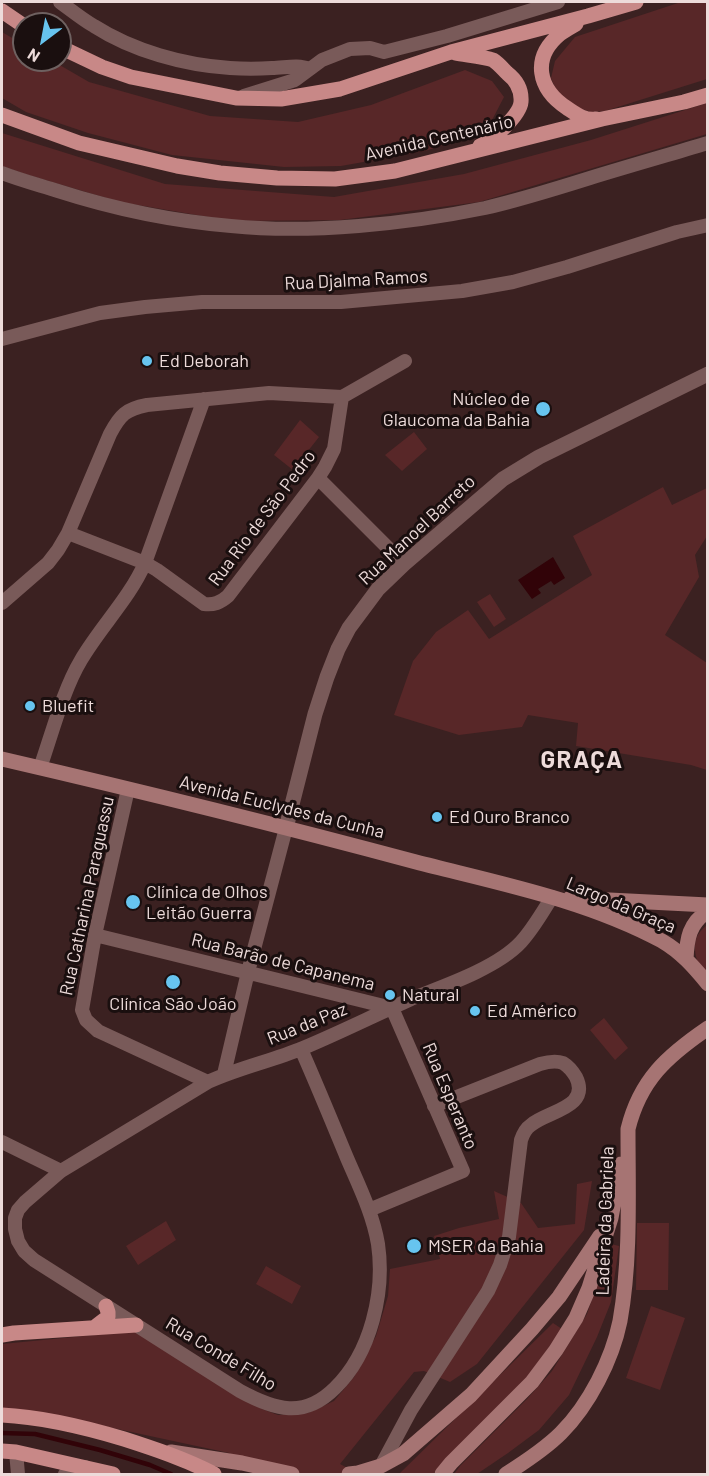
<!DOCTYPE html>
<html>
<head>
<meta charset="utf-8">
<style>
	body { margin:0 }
	#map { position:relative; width:709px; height:1476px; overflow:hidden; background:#3b2121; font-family:Barlow,sans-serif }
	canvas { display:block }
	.frame { position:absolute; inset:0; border:3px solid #eddbda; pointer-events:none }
	.north { position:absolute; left:12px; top:12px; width:60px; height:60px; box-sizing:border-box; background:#1a0f0f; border:2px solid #6e6160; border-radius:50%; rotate:212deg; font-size:16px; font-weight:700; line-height:24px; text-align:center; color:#eddbda }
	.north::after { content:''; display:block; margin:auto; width:21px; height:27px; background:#67c4ef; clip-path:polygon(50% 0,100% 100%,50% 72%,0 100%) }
</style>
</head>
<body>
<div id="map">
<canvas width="709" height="1476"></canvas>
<div class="frame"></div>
<div class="north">N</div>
</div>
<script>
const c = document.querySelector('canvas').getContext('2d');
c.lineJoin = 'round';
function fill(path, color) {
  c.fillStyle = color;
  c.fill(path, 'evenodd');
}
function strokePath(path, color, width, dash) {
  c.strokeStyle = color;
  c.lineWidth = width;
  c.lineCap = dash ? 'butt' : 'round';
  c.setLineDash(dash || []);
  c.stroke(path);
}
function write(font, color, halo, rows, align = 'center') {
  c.font = font + ' Barlow,sans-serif';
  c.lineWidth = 6;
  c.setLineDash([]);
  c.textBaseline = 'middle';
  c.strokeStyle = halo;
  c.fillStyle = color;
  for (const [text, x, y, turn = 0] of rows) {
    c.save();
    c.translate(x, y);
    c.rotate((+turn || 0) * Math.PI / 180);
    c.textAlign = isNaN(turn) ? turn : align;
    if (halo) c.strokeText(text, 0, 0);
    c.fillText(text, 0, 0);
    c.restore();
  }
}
fill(new Path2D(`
	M681 2H707V79L605 111 591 112 579 108 559 97 551 78 555 61 575 37Z
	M2 32 24 45V60H51L89 82 210 116 298 122 371 105 465 70 492 81 504 97 491 122 467 137 425 151 341 166 284 167 172 155 88 133 26 112 2 98Z
	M707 103V134L479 202 340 220 232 221 120 202 25 174 2 166V133L165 184 334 197 464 174 591 140Z
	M300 420 319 437 293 470 274 455Z
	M414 432 427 449 402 471 385 455Z
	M663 487 672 505 707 488V536L695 555 699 577 665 635 707 663V770L691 765 576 746 578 723 528 715 522 727 459 735 394 715 413 661 436 632 468 610 489 639 592 575 573 536Z
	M490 594 506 619 494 627 477 602Z
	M707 925V979C698 968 689 945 700 932 702 929 705 927 707 925Z
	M604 1018 628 1048 615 1060 590 1030Z
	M592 1181 584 1230 477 1364 450 1382 424 1371 414 1372 340 1464 359 1474H254L229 1453 43 1413 2 1411V1344L135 1331 262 1409 278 1415 308 1413 334 1401 354 1377 376 1336 388 1296 390 1269 440 1259 434 1236 459 1228 499 1219 494 1191 521 1203 538 1228 575 1224 577 1184Z
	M166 1221 176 1240 138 1265 126 1246Z
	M637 1223H669L668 1290H636Z
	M611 1244 619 1246 611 1302 597 1337 569 1395 539 1430 508 1453 477 1474H454L460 1466 527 1399 552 1371 587 1314Z
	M266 1266 301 1286 292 1304 256 1284Z
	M651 1306 685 1318 660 1390 626 1378Z
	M553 1323 562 1329 516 1393 433 1474H399Z`), '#582728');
fill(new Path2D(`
	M553 557 565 578 554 585 551 581 538 589 541 593 532 599 518 580Z`), '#310308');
strokePath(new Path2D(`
	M2 1433 35 1434 100 1450 150 1465 171 1474`), '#310308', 4.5);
strokePath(new Path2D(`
	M60 2C71 10 82 19 94 26 133 51 184 65 230 68 244 69 258 69 272 68 284 68 298 64 309 69
	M244 96 295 80 322 60 350 49 370 48 384 52 447 36 558 2
	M2 173C20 180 39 185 58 191 114 209 172 221 231 226 311 234 407 224 485 208 520 200 555 189 590 178 629 166 668 155 708 143
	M2 339 100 313 145 307 202 302H341L462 291 513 282 567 267 677 232 708 225
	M269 393 342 397 334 449 325 467 318 478 228 596C220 603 214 605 204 604L157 570 145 563 68 533 110 434C120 415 126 409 147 405Z
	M342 397 405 361
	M318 478 404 564
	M2 603 48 563 58 550 68 533
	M40 768C52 734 63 690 81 660 101 626 129 599 145 563L204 399
	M128 789 95 935 82 1010 86 1020 98 1031 208 1082
	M95 935 392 1008 463 1171 369 1210
	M301 1049C317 1085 332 1122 347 1158 359 1186 373 1214 378 1244 385 1292 371 1353 335 1388 304 1419 275 1410 240 1391L34 1260 24 1251 18 1241 15 1229V1218L18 1210 25 1202 61 1171 208 1082C238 1068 272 1061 303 1048 339 1033 375 1015 411 999 444 986 497 968 521 942 533 929 542 913 552 897
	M224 1074 248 972 286 828
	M2 1142 61 1171
	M16 1452 18 1474
	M381 1466 411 1410 488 1291 500 1265 509 1237 521 1140C523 1134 525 1129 531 1125 547 1111 591 1108 576 1077 573 1072 568 1066 563 1063 555 1060 547 1062 540 1064L434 1106
	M65 1474 85 1467`), '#795a59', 14);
strokePath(new Path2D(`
	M286 828 315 714 327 677 338 649 349 628 378 589 404 564 503 479 539 457 708 374`), '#795a59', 15);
strokePath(new Path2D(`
	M2 759C140 791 278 825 416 862 498 883 586 900 662 941 681 952 694 967 708 984
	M570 898 708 905
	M686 959C687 939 689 923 708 911
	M171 1452 242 1463 292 1474
	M349 1474 358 1473 381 1466 403 1454 471 1395 532 1329 559 1297 600 1236
	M442 1474 451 1463 532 1382 556 1350 576 1318 589 1288 611 1218 621 1164
	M506 1474C525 1462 545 1449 561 1433 589 1405 612 1360 620 1321 631 1259 628 1192 628 1129 640 1080 667 1056 708 1028`), '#a67473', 15);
strokePath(new Path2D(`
	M2 11 24 26
	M576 24C571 27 565 30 560 34 531 58 538 89 567 108 576 114 585 121 596 119
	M60 47 102 67 131 77 236 98 281 99 340 89 451 52 588 16 636 2
	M455 53C465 55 484 57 493 60 498 63 503 69 507 73 516 80 522 89 521 102 520 115 492 141 480 146
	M2 115 79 143 177 166 220 173 277 178 335 179 395 171 602 119 684 102 708 95
	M95 1327 108 1317V1312L106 1306
	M2 1335 14 1333 136 1325
	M2 1415C43 1417 84 1427 124 1439 155 1449 185 1459 214 1474
	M2 1451 16 1452 113 1474`), '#c88887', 15);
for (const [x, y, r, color] of [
	[147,361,6,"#67c4ef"],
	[543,409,8,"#67c4ef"],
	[30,706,6,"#67c4ef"],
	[437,817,6,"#67c4ef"],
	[133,902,8,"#67c4ef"],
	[173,982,8,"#67c4ef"],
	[390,995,6,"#67c4ef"],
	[475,1011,6,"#67c4ef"],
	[414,1246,8,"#67c4ef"]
]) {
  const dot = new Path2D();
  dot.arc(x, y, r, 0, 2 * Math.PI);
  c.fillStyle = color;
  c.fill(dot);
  strokePath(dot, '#1a0f0f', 2);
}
write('18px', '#eddbda', '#1a0f0f', [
	["Avenida Centenário",439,138,-13],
	["Rua Djalma Ramos",356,280,-3],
	["Rua Rio de São Pedro",262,518,-53],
	["Rua Manoel Barreto",417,530,-43],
	["Avenida Euclydes da Cunha",282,807,14],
	["Rua Catharina Paraguassu",87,896,-78],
	["Largo da Graça",621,905,23],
	["Rua Barão de Capanema",283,962,14],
	["Rua da Paz",307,1024,-22],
	["Rua Esperanto",450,1096,67],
	["Ladeira da Gabriela",605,1221,-88],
	["Rua Conde Filho",221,1354,31]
]);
write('18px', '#eddbda', '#1a0f0f', [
	["Ed Deborah",159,361],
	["Núcleo de",530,399,"right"],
	["Glaucoma da Bahia",530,420,"right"],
	["Bluefit",42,706],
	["Ed Ouro Branco",449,817],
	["Clínica de Olhos",146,892],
	["Leitão Guerra",146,913],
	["Natural",402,995],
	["Clínica São João",173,1004,"center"],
	["Ed Américo",487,1011],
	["MSER da Bahia",428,1246]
], 'left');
c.letterSpacing = '1.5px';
write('bold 24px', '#eddbda', '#1a0f0f', [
	["GRAÇA",582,760]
]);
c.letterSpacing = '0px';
</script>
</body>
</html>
